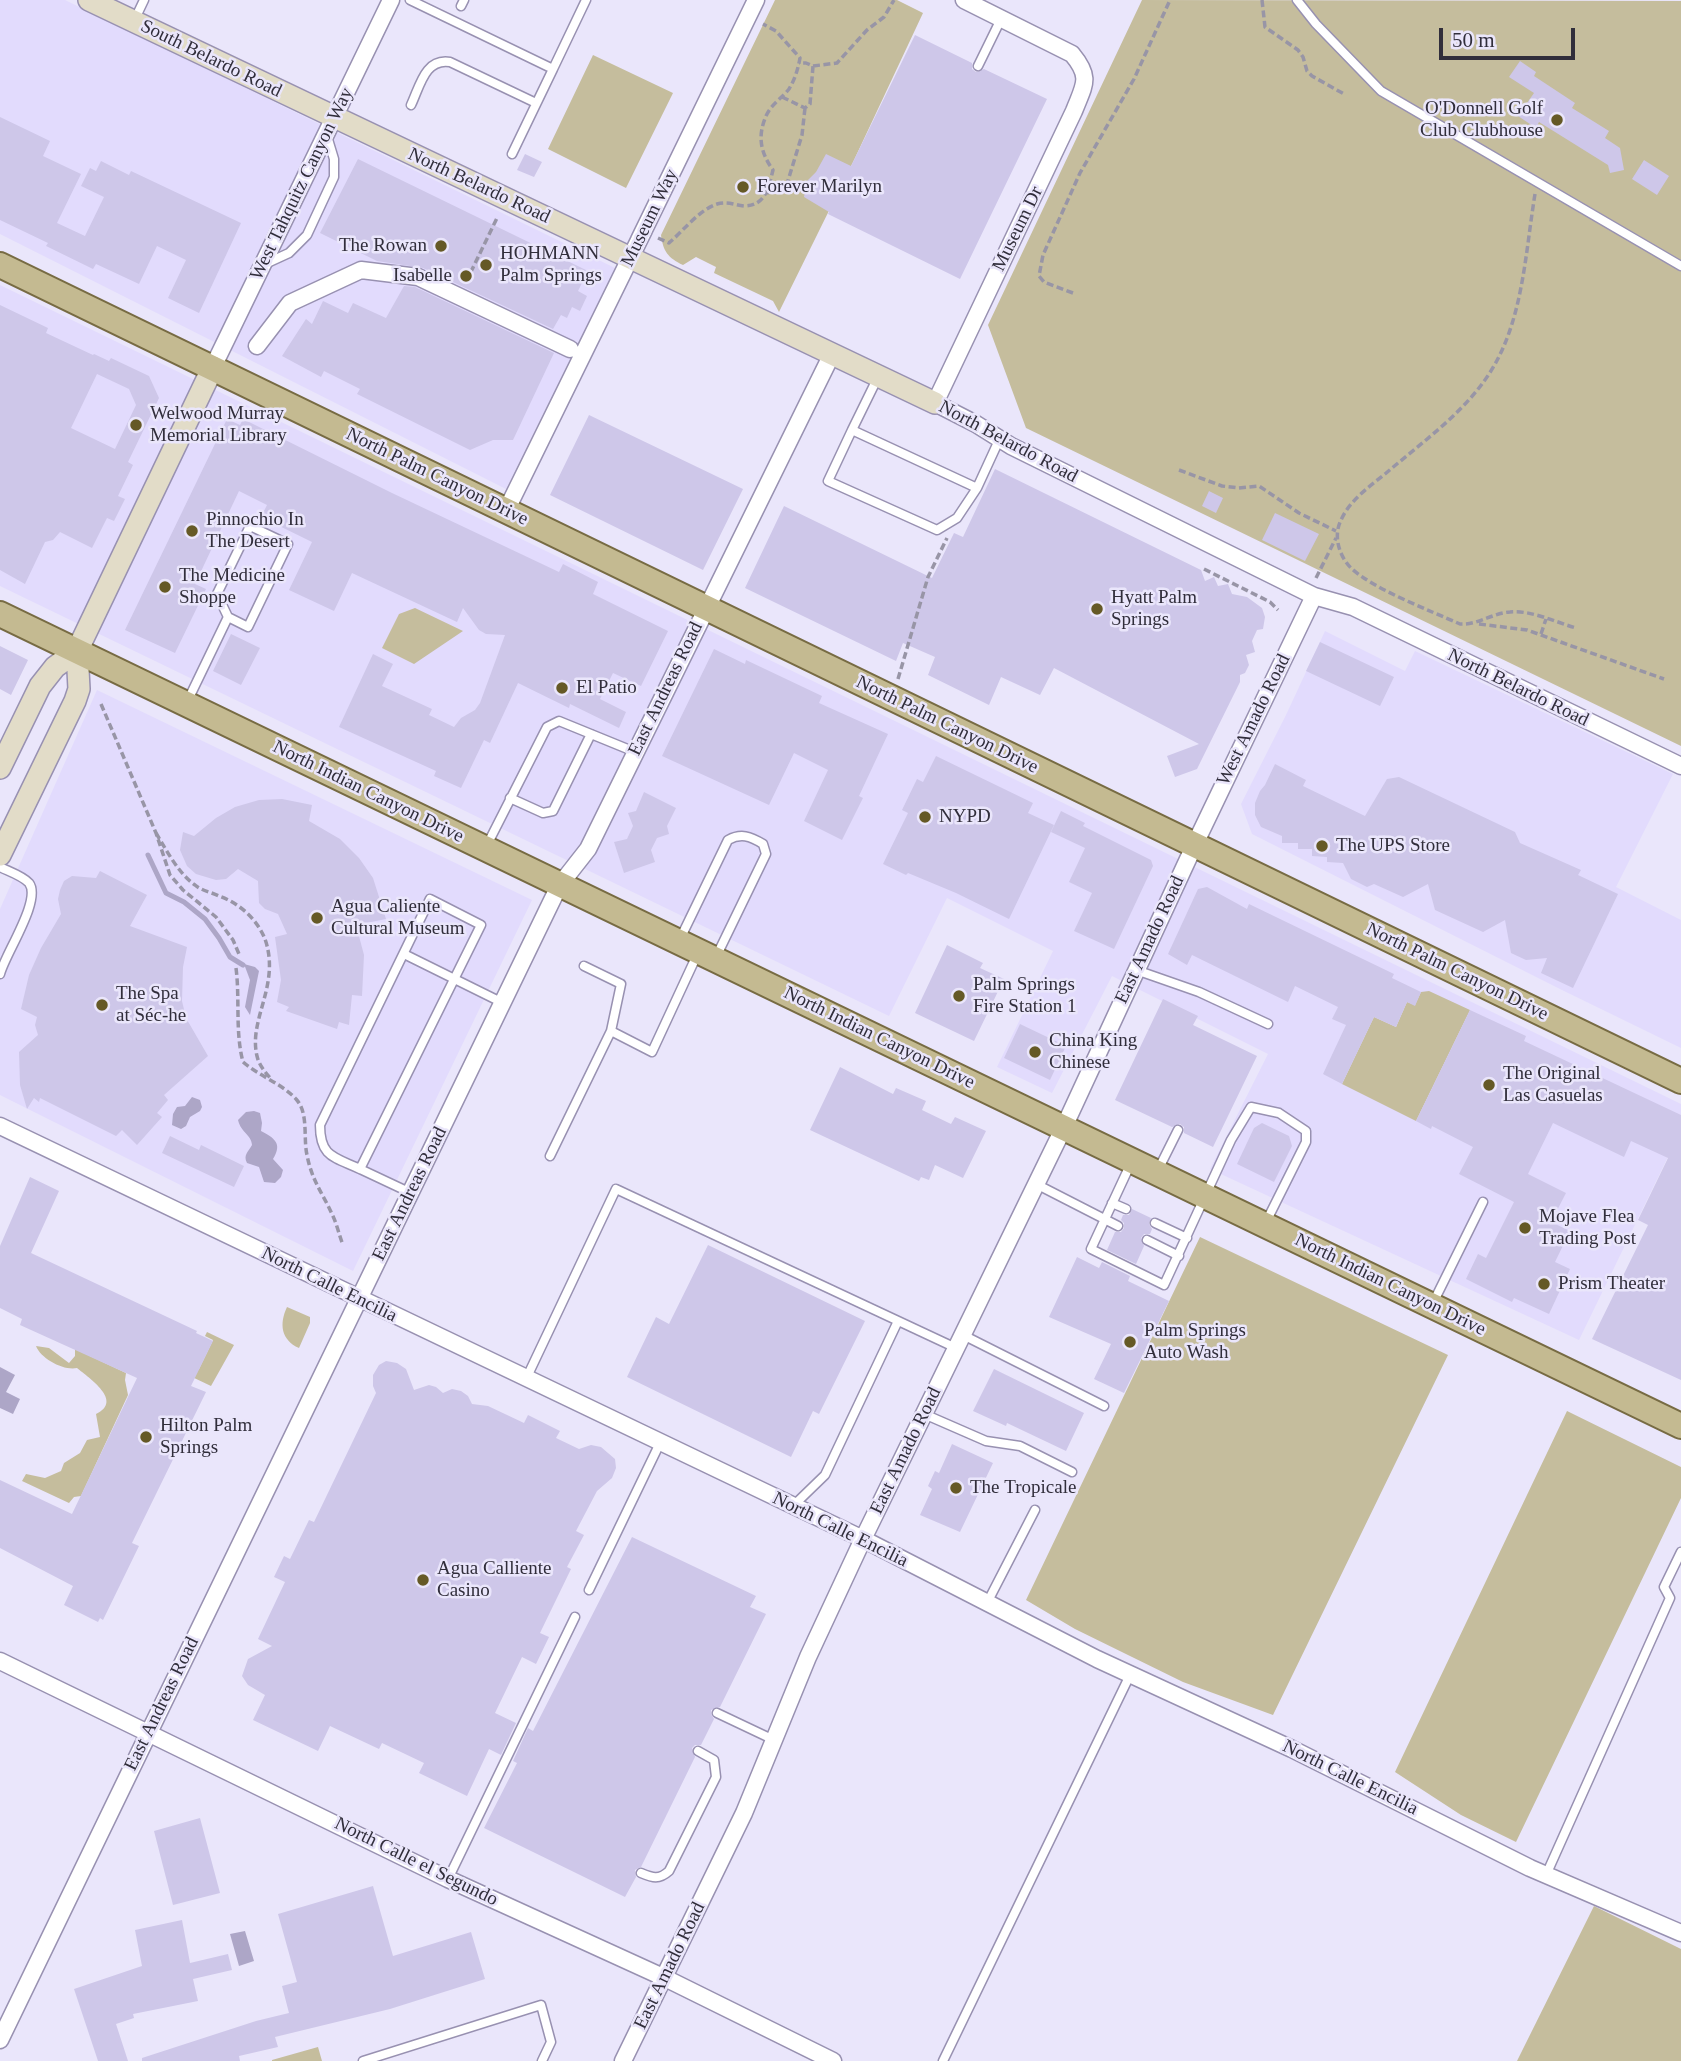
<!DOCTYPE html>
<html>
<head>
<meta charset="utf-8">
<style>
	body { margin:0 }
	#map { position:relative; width:1681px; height:2061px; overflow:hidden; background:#eae6fb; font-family:Georgia,serif }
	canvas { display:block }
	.scale { position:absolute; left:1439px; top:28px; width:136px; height:32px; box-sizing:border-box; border:4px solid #312e3b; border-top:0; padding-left:9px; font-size:21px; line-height:24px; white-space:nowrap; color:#312e3b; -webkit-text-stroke:5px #eae6fb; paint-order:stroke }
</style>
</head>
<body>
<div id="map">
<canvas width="1681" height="2061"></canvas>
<div class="scale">50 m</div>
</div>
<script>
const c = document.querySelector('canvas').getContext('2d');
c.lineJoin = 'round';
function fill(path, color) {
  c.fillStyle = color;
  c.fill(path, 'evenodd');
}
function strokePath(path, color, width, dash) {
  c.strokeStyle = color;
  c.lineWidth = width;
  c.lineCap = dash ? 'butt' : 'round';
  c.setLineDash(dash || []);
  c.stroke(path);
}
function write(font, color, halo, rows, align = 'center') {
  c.font = font + ' Georgia,serif';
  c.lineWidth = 5;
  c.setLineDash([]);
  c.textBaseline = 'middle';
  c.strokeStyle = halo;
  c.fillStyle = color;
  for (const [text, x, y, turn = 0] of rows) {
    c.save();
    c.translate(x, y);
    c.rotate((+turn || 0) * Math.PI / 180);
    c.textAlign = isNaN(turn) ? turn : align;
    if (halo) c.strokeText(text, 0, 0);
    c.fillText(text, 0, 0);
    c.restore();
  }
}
fill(new Path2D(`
	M0 0H65L615 268 506 489 0 234Z
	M0 285 1681 1104V1130L1579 1340 1210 1169 1268 1054 1112 976 1052 1093 997 1067 1053 951 947 898 889 1016 0 586Z
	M1325 631 1405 671 1415 651 1673 774 1616 887 1681 920V1048L1562 990 1252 834 1241 804 1286 715Z
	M97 690 532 900 353 1271 0 1095V909Z`), '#e2dbfd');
fill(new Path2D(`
	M775 0H897L923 13 855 158 779 312 773 301 714 273 716 267 696 257 683 265C668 258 663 251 661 235Z
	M1142 0 1681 1V746L1026 428 988 325Z
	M593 55 673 93 626 188 548 149Z
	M415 608 463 631 414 664 382 648 399 614Z
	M1429 991 1470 1010 1416 1121 1342 1084 1374 1017 1396 1027 1407 1002 1415 1005 1421 992Z
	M1200 1237 1448 1355 1273 1715 1183 1682 1075 1629 1026 1600Z
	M287 1307 310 1317V1323L299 1348C281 1340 279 1324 287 1307Z
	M207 1332 234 1345 211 1386 190 1376 199 1369 213 1340 205 1336Z
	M36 1346 49 1348 69 1363 75 1356V1349L126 1373 125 1380 128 1395 81 1496 74 1497 69 1503 22 1481 26 1474 45 1478 61 1471 64 1463 80 1453 87 1440 100 1437 96 1414C124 1401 89 1378 77 1368 64 1371 41 1359 36 1346Z
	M1567 1411 1681 1467V1498L1516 1842 1461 1815 1395 1772Z
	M1594 1906 1681 1949V2061H1517Z
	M318 2047 322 2061H272V2060Z`), '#c5bd9d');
fill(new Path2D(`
	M244 964 255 967 259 971 250 1015 245 1007 250 980Z
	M192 1097 200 1100 202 1107 200 1111 190 1117 186 1126 181 1129 172 1125 173 1114 177 1107 185 1106Z
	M254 1111 260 1113 262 1123 261 1131C274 1138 283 1143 273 1159L283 1170 281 1177 275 1183 264 1182 259 1167 247 1163C243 1155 248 1152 252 1145 251 1134 241 1133 238 1120L246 1112Z
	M0 1367 15 1375 6 1392 20 1399 13 1414 0 1408Z
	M245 1931 254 1961 239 1966 230 1934Z`), '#ada6c7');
strokePath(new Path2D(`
	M148 855 166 893 184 902 205 919 219 938 230 957 243 965`), '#ada6c7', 5);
fill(new Path2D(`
	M915 35 972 63V69L976 72 984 69 1047 99 960 279 828 214 829 212 804 197 807 181 816 172 826 154 851 166Z
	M1520 61 1536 72 1534 76 1575 103 1572 108 1609 131 1605 138 1620 148 1624 170 1610 173 1608 165 1539 122 1536 128 1518 116 1534 93 1509 77Z
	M0 117 50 141 43 156 81 174 57 223 85 236 104 197 81 186 90 168 96 171 101 161 129 175 131 171 241 223 199 313 168 298 186 260 157 246 139 284 96 264 93 269 46 246 48 243 0 220Z
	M525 154 542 162 534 177 517 170Z
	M358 159 588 271 578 291 587 296 580 311 572 307 567 318 561 315 553 329 423 268 377 261 320 233Z
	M1644 160 1669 176 1657 195 1632 179Z
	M404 286 415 287 554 353 513 440H493L470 450 357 394 360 389 324 371 321 377 282 356 306 319 312 324 323 301 348 313 353 303 386 318Z
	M0 305 48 328 46 333 93 355 94 354 109 361 111 358 149 376 159 398 128 462 133 465 118 496 125 499 114 521 107 518 92 548 60 532 53 540 45 542 25 584 0 570ZM97 374 129 389 136 405 115 449 71 428Z
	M589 415 743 489 703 570 550 495Z
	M227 419 240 425 243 419 392 493 559 572 563 564 598 582 593 594 668 631 641 686 613 673 600 699 626 712 619 728 570 704 569 708 518 683 490 743 484 740 461 788 434 776 436 771 339 727 373 654 393 664 382 686 432 709 429 715 454 727 461 718 475 710 480 703 505 635 486 634 479 630 463 608 457 622 352 573 334 611 289 590 312 542 261 517 267 505 239 491 195 584 206 589 175 653 125 630Z
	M995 469 1201 570 1205 581 1214 577 1218 586 1228 584 1232 594 1247 597 1262 608 1265 617 1263 629 1257 630 1252 641 1255 652 1246 655 1249 665 1245 673 1240 675V682L1197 769 1175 777 1167 756 1199 744 1054 668 1040 695 1001 677 989 705 928 675 935 657 903 643 896 661 745 588 784 506 932 578 954 533 963 537Z
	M1209 491 1223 498 1216 513 1202 506Z
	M1275 513 1319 534 1305 561 1262 540Z
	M231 634 260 648 241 685 213 671Z
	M1320 642 1394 677 1380 706 1306 671Z
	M0 646 28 660 11 695 0 689Z
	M714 649 745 664 746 660 822 696 819 703 888 734 859 796 863 798 842 840 804 821 828 770 794 753 769 805 662 756Z
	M936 756 1033 803 1028 813 1054 825 1009 919 956 893 908 873 906 875 883 864 908 813 902 810 917 779 923 782Z
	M1275 764 1306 780 1303 786 1365 816 1387 779 1399 777 1515 832 1520 843 1581 870 1578 875 1618 894 1573 988 1541 973 1547 958 1526 960 1511 953 1505 920 1483 932 1435 910 1428 884 1403 897 1374 884 1367 887 1351 879 1343 863 1327 862V857L1312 856V849H1298V843H1282V836L1261 827 1255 815V803L1260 791 1265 785Z
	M644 792 676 808 667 826 669 834 657 838 651 850 655 862 624 873 614 842 627 839 633 826 628 813 636 811Z
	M282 799 312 805 309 821 340 839 359 858 373 878 386 919 356 925 364 955 362 996 352 995 349 1025 339 1022 337 1029 286 1011 289 1007 277 1002 281 980 275 937 287 934 278 914 265 909 259 903 258 881 238 869 226 879 216 880 196 874 187 866 180 850 183 832 194 836 216 818 235 807 259 800Z
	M1061 811 1085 823 1083 826 1151 860 1153 866 1114 949 1074 931 1092 893 1069 882 1085 848 1051 832Z
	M100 871 147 895 130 926 187 947 183 967 182 1001 186 1018 208 1056 164 1095 168 1100 157 1113 162 1117 137 1145 122 1130 116 1136 40 1098 39 1102 34 1098 27 1109 20 1085 19 1052 38 1035 35 1025 37 1017 21 1009 29 975 41 948 61 914 58 899 60 890 64 881 72 876 96 878Z
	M1207 887 1247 909 1249 904 1394 974 1392 978 1421 992 1415 1006 1407 1002 1396 1027 1374 1017 1342 1084 1323 1074 1346 1025 1332 1019 1338 1007 1295 986 1288 1002 1192 955 1187 965 1168 954 1198 889Z
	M947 945 983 963 980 968 1004 979 974 1041 915 1013Z
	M1163 999 1198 1016 1193 1025 1257 1056 1213 1147 1184 1133V1127L1180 1124 1172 1127 1115 1100Z
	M1470 1010 1526 1036 1524 1041 1681 1115V1380L1592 1339 1648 1225 1638 1220 1668 1158 1631 1141 1624 1157 1553 1123 1528 1174 1566 1193 1551 1222 1570 1231 1555 1262 1570 1269 1549 1314 1514 1298 1512 1302 1466 1279 1478 1254 1486 1258 1514 1202 1459 1174 1473 1147 1432 1126 1431 1129 1416 1121Z
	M1020 1024 1066 1046 1050 1080 1004 1058Z
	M840 1067 893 1094 896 1088 926 1101 922 1110 951 1124 955 1117 986 1131 963 1178 935 1165 929 1180 921 1177 919 1181 810 1130Z
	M1262 1123 1289 1136 1292 1146 1274 1182 1237 1164 1254 1128Z
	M170 1136 199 1150 201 1145 244 1166 234 1187 162 1153Z
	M30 1177 59 1191 31 1253 197 1331 196 1333 213 1341 191 1386 206 1392 132 1543 139 1546 103 1620 100 1618 98 1622 64 1605 73 1586 0 1548V1480L72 1514 137 1378 20 1325 22 1319 0 1308V1246Z
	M1132 1209 1151 1218 1149 1224 1152 1229 1150 1234H1144L1141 1238 1144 1246 1136 1264 1107 1250 1115 1232H1121L1124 1228V1223L1121 1220 1123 1215H1129Z
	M708 1245 865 1321 819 1414 813 1411 791 1457 627 1377 656 1317 669 1324Z
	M1077 1257 1099 1268 1102 1262 1130 1276 1128 1281 1169 1301 1124 1393 1094 1379 1111 1344 1049 1317Z
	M386 1361 397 1363 406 1369 414 1390 429 1385 436 1387 443 1393 452 1389 461 1391 468 1396 472 1404 488 1406 524 1423 528 1415 560 1431 556 1438 579 1449 591 1445 601 1447 615 1459 616 1468 612 1478 597 1491 576 1531 584 1535 567 1567 571 1569 540 1633 549 1637 536 1664 522 1657 495 1713 516 1723 501 1755 489 1749 467 1796 419 1773 424 1763 382 1743 379 1749 330 1726 318 1751 253 1720 265 1695 248 1685 242 1676 248 1659 272 1646 258 1639 285 1582 274 1577 284 1556 290 1559 309 1520 314 1522 376 1393 373 1386V1375L379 1365Z
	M994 1369 1084 1413 1066 1451 1007 1423 1006 1426 973 1411Z
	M952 1444 993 1463 960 1532 920 1515 932 1489 928 1486 935 1471 939 1473Z
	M632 1537 756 1596 750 1607 766 1614 720 1707 711 1710V1714L714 1719 701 1745H695L692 1748 695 1757 641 1867 635 1870 636 1877 625 1897 484 1828 517 1763 513 1761 528 1728 533 1731Z
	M200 1818 220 1893 173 1905 154 1831Z
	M373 1886 393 1956 471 1932 485 1979 390 2009 275 2037 278 2047 239 2056 240 2061H142V2058L256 2021 289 2013 282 1986 297 1982 278 1914Z
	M182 1920 190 1963 228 1954 232 1970 193 1979 198 2001 133 2014 134 2018 116 2024 128 2061H98L74 1989 142 1966 135 1930Z`), '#cec7e9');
const lane = new Path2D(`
	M410 0 553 69 586 0
	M1297 0 1316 24 1381 91 1681 266
	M461 6 464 0
	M135 19 144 0
	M978 66 1001 19
	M411 105C420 86 425 58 450 62L536 103
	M512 154 553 69
	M265 264 289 253 307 235 334 177V159L327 136
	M878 377 852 430 977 488 1000 438
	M852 430 828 481 937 530 957 518 977 488
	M188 700 228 617 248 627 288 544 250 526 217 594 228 617
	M510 798 543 813 553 811 591 734
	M487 845 547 727 559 721 635 752
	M0 867C8 871 23 876 29 883 42 900 5 954 0 974
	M680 939 728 840C741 833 750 836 763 844L766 854 716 957
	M404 954 503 1003
	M584 966 621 984 611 1031
	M1136 970 1199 992 1268 1024
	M550 1156 611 1031 652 1052 697 955
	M1131 1163 1091 1249 1164 1285 1231 1140 1251 1107 1279 1113 1306 1131V1142L1266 1222
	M360 1169C334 1157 320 1157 320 1125L430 899 481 925 360 1169 411 1193
	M1158 1170 1178 1130
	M1036 1184 1118 1226
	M1112 1203 1126 1209
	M1155 1223 1187 1238
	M1147 1240 1179 1256
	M1433 1303 1483 1202
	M963 1335 1104 1406
	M526 1379 616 1189 956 1348
	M924 1414 986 1441 1020 1446 1072 1472
	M793 1506 825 1475 898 1321
	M589 1590 660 1443
	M987 1603 1035 1510
	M717 1713 774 1740
	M641 1873C653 1878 659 1880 669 1871L716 1777 714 1760 698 1751
	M1546 1875 1670 1598 1664 1587 1681 1552
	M448 1879 575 1617
	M363 2061 541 2005 551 2042 542 2061
	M943 2061 1130 1675`);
const street = new Path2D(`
	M964 0 1072 54C1092 78 1084 85 1074 111L935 403 976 424 1011 446 1314 596 1353 607 1681 766
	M639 240 756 0
	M257 346 290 303 361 270 418 277 570 349
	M213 367 391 0
	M506 511 644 230
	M0 1126 863 1539 1097 1659 1292 1749 1530 1868 1681 1933
	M0 1661 448 1879 665 1978 833 2061
	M0 2040 559 886 588 849 832 354
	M623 2061 744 1813 808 1657 863 1539 1064 1127 1195 844 1314 596`);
const secondary = new Path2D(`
	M89 0 935 403
	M0 768 40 686 55 667 77 651 213 367
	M0 855 75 701 79 689 77 651`);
const primary = new Path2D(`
	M0 265 1681 1081
	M0 614 1681 1426`);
strokePath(lane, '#9891b1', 11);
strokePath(street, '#9891b1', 19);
strokePath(secondary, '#9891b1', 24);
strokePath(primary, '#776b43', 28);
strokePath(new Path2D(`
	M1262 0 1265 27 1298 50 1303 57 1307 71 1312 76 1344 94
	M813 66 837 63 867 30 884 17 894 0
	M782 97 805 108 810 104 813 66 806 63H799
	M767 193 786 187 802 135 805 108
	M1535 194C1525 255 1523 322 1489 374 1463 414 1421 443 1385 474 1369 487 1350 500 1341 520 1333 536 1339 556 1351 568 1373 589 1431 611 1460 624 1479 625 1492 613 1510 612 1532 610 1555 622 1576 628
	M658 238 669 243C683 231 699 210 717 204 728 201 734 205 744 206 766 206 769 186 773 170 760 152 757 135 767 114 772 104 783 97 789 89 795 79 798 69 800 58L776 31 763 24
	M466 282 498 216
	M1073 293 1044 282 1039 276 1043 255 1080 173 1134 79 1170 0
	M1179 470 1222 486 1239 488 1259 486 1299 513 1336 531
	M1204 569 1270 602 1278 610
	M1316 578 1336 538
	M1479 624 1527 630 1664 679
	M1541 634 1546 619
	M898 679 928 577 947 538
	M101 704 156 833 170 875 183 890 216 917 233 940 239 954
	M156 833C167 851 178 873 195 885 202 891 211 892 219 896 239 903 257 919 265 939 281 985 248 1019 257 1056 259 1065 265 1072 271 1079
	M236 968C240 999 235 1032 243 1062 259 1076 281 1083 296 1099 309 1113 303 1138 307 1155 312 1181 322 1192 332 1214 337 1224 339 1235 343 1245`), '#9895a6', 3.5, [7, 3.5]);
strokePath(lane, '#fff', 8);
strokePath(street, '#fff', 16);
strokePath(secondary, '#e2dcc8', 21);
strokePath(primary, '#c4ba91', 24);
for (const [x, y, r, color] of [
	[1557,120,7,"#655926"],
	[743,187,7,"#655926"],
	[441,246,7,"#655926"],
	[486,265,7,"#655926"],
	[466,276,7,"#655926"],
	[136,425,7,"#655926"],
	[192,531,7,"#655926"],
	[165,587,7,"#655926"],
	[1097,609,7,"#655926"],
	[562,688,7,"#655926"],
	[925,817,7,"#655926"],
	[1322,846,7,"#655926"],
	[317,918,7,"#655926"],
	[959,996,7,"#655926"],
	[102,1005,7,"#655926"],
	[1035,1052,7,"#655926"],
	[1489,1085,7,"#655926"],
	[1525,1228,7,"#655926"],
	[1544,1284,7,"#655926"],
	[1130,1342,7,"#655926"],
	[146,1437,7,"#655926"],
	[956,1488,7,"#655926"],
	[423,1580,7,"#655926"]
]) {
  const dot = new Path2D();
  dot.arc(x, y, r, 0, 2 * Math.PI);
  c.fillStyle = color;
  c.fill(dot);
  strokePath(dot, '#eae6fb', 2.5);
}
write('19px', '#312e3b', '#eae6fb', [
	["South Belardo Road",211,59,26],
	["West Tahquitz Canyon Way",302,184,-64],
	["North Belardo Road",479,186,25],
	["Museum Way",650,218,-64],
	["Museum Dr",1018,229,-64],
	["North Belardo Road",1008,442,28],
	["North Palm Canyon Drive",437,477,26],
	["North Belardo Road",1518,688,26],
	["East Andreas Road",666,689,-64],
	["West Amado Road",1254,720,-64],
	["North Palm Canyon Drive",947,725,26],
	["North Indian Canyon Drive",368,792,26],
	["East Amado Road",1150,940,-65],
	["North Palm Canyon Drive",1457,972,26],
	["North Indian Canyon Drive",879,1038,26],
	["East Andreas Road",410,1194,-64],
	["North Calle Encilia",329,1285,26],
	["North Indian Canyon Drive",1390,1285,26],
	["East Amado Road",906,1451,-64],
	["North Calle Encilia",840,1530,26],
	["East Andreas Road",162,1704,-64],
	["North Calle Encilia",1350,1778,26],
	["North Calle el Segundo",416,1862,26],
	["East Amado Road",670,1966,-64]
]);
write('19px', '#312e3b', '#eae6fb', [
	["O'Donnell Golf",1543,109,"right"],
	["Club Clubhouse",1543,131,"right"],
	["Forever Marilyn",757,187],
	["The Rowan",427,246,"right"],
	["HOHMANN",500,254],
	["Palm Springs",500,276],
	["Isabelle",452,276,"right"],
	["Welwood Murray",150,414],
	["Memorial Library",150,436],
	["Pinnochio In",206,520],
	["The Desert",206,542],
	["The Medicine",179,576],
	["Shoppe",179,598],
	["Hyatt Palm",1111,598],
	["Springs",1111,620],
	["El Patio",576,688],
	["NYPD",939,817],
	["The UPS Store",1336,846],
	["Agua Caliente",331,907],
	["Cultural Museum",331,929],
	["Palm Springs",973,985],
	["Fire Station 1",973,1007],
	["The Spa",116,994],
	["at Séc-he",116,1016],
	["China King",1049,1041],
	["Chinese",1049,1063],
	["The Original",1503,1074],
	["Las Casuelas",1503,1096],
	["Mojave Flea",1539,1217],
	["Trading Post",1539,1239],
	["Prism Theater",1558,1284],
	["Palm Springs",1144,1331],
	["Auto Wash",1144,1353],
	["Hilton Palm",160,1426],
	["Springs",160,1448],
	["The Tropicale",970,1488],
	["Agua Calliente",437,1569],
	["Casino",437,1591]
], 'left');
</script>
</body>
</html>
